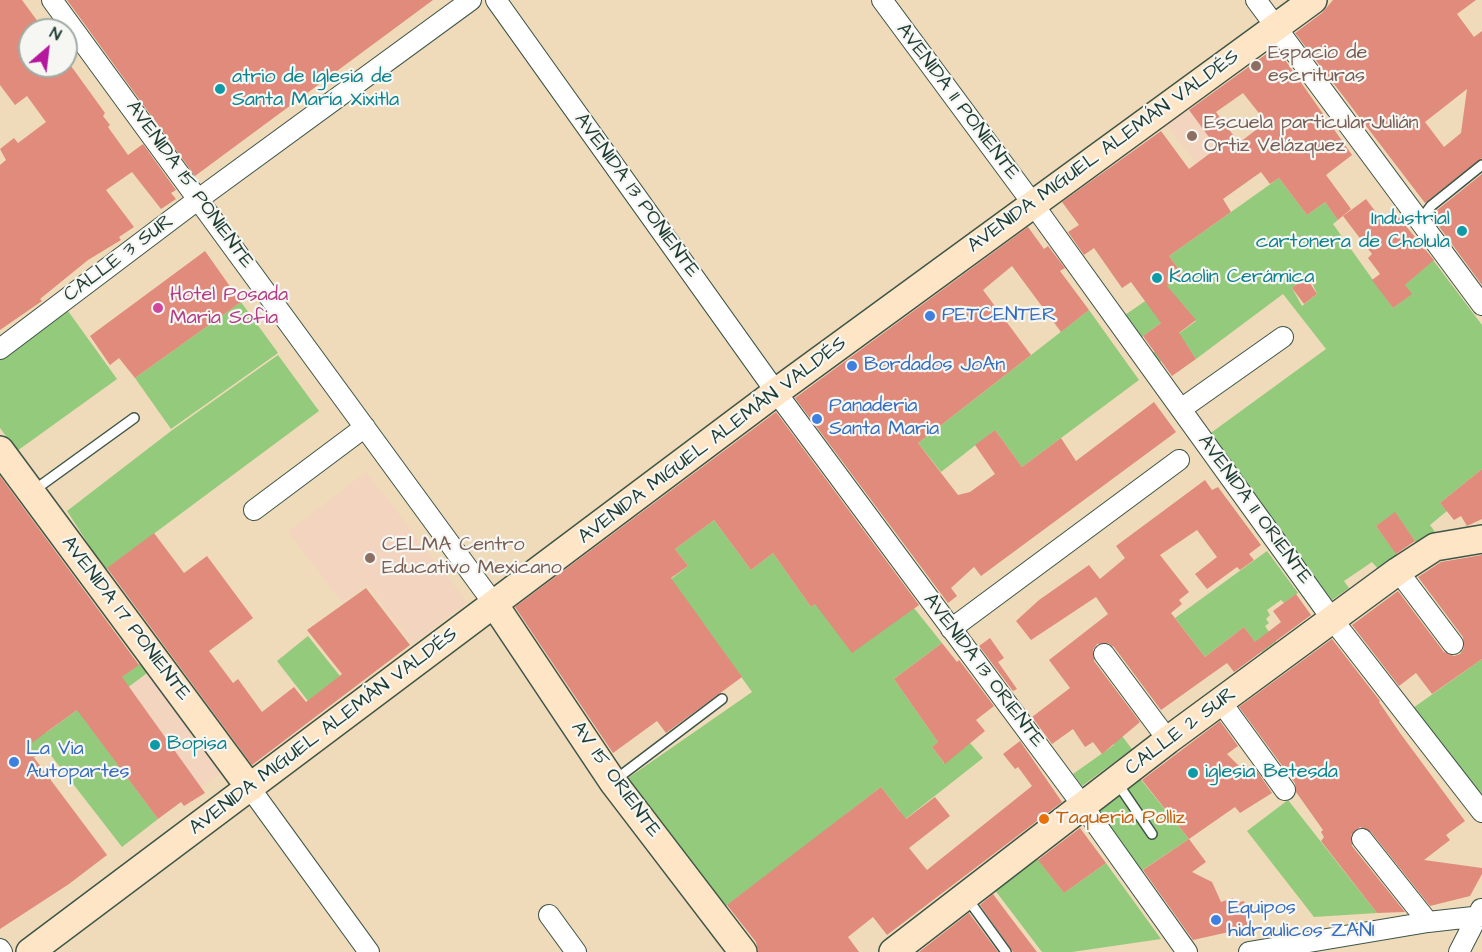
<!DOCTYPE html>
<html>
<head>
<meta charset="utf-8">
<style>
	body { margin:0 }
	#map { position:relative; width:1482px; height:952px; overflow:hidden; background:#efdbb9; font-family:"Architects Daughter",sans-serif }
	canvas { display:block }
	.north { position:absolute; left:18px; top:18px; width:60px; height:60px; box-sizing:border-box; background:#f6f6f2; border:2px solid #a0aca6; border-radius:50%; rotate:28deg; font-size:16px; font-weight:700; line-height:24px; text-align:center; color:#1f3d34 }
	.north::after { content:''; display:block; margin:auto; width:21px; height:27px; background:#b5179e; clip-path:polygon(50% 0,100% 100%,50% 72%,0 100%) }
</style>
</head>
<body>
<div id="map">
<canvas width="1482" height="952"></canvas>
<div class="north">N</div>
</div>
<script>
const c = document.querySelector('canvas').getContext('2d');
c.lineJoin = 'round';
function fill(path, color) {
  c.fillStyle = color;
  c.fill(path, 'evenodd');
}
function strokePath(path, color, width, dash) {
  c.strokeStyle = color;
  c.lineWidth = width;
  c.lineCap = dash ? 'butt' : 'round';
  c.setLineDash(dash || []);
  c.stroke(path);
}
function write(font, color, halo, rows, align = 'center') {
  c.font = font + ' "Architects Daughter",sans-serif';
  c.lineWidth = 4.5;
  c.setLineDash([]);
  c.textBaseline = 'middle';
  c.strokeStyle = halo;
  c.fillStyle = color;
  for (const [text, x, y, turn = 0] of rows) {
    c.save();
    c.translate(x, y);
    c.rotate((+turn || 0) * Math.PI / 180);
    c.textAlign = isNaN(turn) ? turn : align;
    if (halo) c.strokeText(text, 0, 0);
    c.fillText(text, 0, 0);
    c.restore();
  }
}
fill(new Path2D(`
	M1188 108 1217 148 1196 163 1165 123Z
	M366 472 467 602 413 644 367 585 343 603 288 532Z
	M151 670 226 770 201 788 129 687Z`), '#f3d4bf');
fill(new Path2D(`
	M1279 178 1307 215 1325 202 1338 220 1333 224 1393 308 1411 294 1405 285 1433 260 1482 325V469L1440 503 1447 511 1430 525 1438 536 1417 544 1395 513 1376 526 1398 556 1378 569 1372 562 1344 581 1349 588 1332 600 1208 435 1326 349 1283 294 1196 359 1186 344 1157 364 1150 355 1196 321 1184 306 1139 339 1122 317 1183 275 1169 256ZM1309 276 1317 294 1302 306 1292 288Z
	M241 302 278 353 171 429 135 378Z
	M1089 310 1139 380 1022 467 995 430 941 472 918 443Z
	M68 311 117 379 17 451 0 428V359Z
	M278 355 319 411 105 570 67 511 171 431Z
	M714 520 751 570 773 553 811 607 815 604 914 608 942 643 894 679 938 742 932 747 944 763 970 743 983 758 894 828 754 885 722 909 628 778 752 692 671 579 688 566 675 549ZM881 787 900 811 846 814Z
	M1267 551 1298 593 1284 603 1281 600 1267 610 1270 615 1266 619 1269 623 1265 626 1276 642 1262 652 1244 627 1205 657 1175 618Z
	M308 636 340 676 308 701 277 661Z
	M1482 659V794L1413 708Z
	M141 663 147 673 85 720 158 819 122 847 46 749 32 759 18 739 47 732Z
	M1122 736 1132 749 1082 786 1073 774 1114 745 1112 742Z
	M1138 776 1189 839 1141 871 1094 807Z
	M1288 800 1377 913 1314 917 1247 831Z
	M1033 853 1064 893 1106 863 1161 939 1072 952H1042L991 885Z`), '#94ca7c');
fill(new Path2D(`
	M0 0H22L44 30H30V66H66V59L105 113 103 116 110 125 108 127 128 155 143 144 176 190 171 193 176 199 161 209 132 172 106 190 134 227 119 237 121 240 88 260 40 299 42 301 0 330V165L6 160 0 149 14 138 18 143 46 122 27 96 15 105 0 85Z
	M67 0H433L195 176Z
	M1333 0H1476L1457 14 1474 37 1482 31V158L1425 203 1295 33 1322 13ZM1467 89 1461 133 1444 147 1425 122Z
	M1276 47 1352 155 1326 175 1351 209 1338 220 1325 202 1307 215 1279 178 1270 184 1261 172 1223 199 1231 212 1169 256 1183 275 1167 286 1196 320 1179 333 1196 359 1172 376 1143 336 1161 323 1131 282 1122 288 1094 248 1084 255 1068 232 1079 225 1062 202 1161 131 1189 169 1217 148 1189 110ZM1243 93 1266 122 1239 143 1216 112Z
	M1482 174V285L1432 217 1436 211Z
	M1366 199 1384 223 1396 214 1434 260 1405 285 1412 294 1393 308 1372 280 1380 274 1368 258 1372 254 1343 216Z
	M1028 227 1044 249 1048 246 1065 268 1060 271 1089 310 1061 332 1012 266 983 290 1031 355 918 443 958 495 970 492 995 474 975 445 995 430 1022 467 1061 438 1076 461 1154 402 1176 432 981 576 974 567 951 588 957 596 948 603 795 398Z
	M205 251 241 302 135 378 119 358 110 365 90 336Z
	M1306 277 1317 294 1304 304 1292 288Z
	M776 412 919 605 852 653 815 604 811 607 773 553 751 570 714 520 675 549 688 566 671 578 742 677 666 733 657 721 613 753 515 607Z
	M1482 469V519L1467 526 1461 516 1454 520 1440 503Z
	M0 476 139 665 122 677 205 793 184 806 181 802 158 819 77 710 26 747 107 855 69 884 0 929Z
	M1205 480 1212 490 1218 487 1261 545 1249 554 1254 560 1240 570 1237 567 1207 589 1195 574 1217 557 1197 530 1160 555 1189 592 1179 600 1182 604 1171 613 1205 657 1244 627 1255 642 1281 622 1273 611 1296 594 1311 615 1234 672 1227 663 1161 710 1114 647 1108 643 1097 644 1093 650 1094 661 1140 722 1102 754 1093 742 1085 747 1073 729 1052 744 1032 717 1070 688 1049 660 1108 614 1096 597 1031 640 1016 621 1039 600 1089 565 1100 579 1125 558 1116 546Z
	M1395 512 1415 541 1396 554 1376 526Z
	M154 533 184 573 207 556 253 618 209 651 233 683 238 679 262 712 294 687 306 702 342 674 307 630 366 588 410 645 252 765 107 568Z
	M1482 555V659L1432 694 1416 673 1399 686 1352 625 1398 591 1444 652 1454 656 1460 654 1464 648 1463 637 1418 577 1441 562Z
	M990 638 1004 658 998 662 1017 689 1013 691 979 646Z
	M1332 639 1380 701 1379 702 1400 733 1465 821 1446 835 1450 840 1424 860 1482 868V874L1470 896 1430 906 1371 832 1360 827 1351 835 1352 846 1405 912 1377 913 1321 841 1324 837 1321 832 1323 830 1296 792 1295 783 1239 707Z
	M942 643 957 662 959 660 994 706 976 720 985 731 945 764 932 747 938 742 894 679Z
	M1220 721 1238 746 1227 754 1249 776 1257 771 1272 793 1240 813 1235 807 1189 839 1142 780Z
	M1020 741 1062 802 887 935 873 917 848 937 859 952H758L756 942 727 905 881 787 906 819 935 797 950 816 909 848 927 870 1032 786 1018 767 1015 769 1003 754Z
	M1080 828 1106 863 1064 893 1038 860Z
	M1189 839 1206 862 1192 872 1212 882 1221 902 1233 898 1235 903 1244 901 1251 927 1193 940 1143 870Z
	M993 894 1008 914 1037 952H1013L980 905Z
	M969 913 998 952H919Z`), '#e08b7b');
const lane = new Path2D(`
	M1420 221 1431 206 1482 165
	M33 491 134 418
	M615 780 722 699
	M1116 781 1152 834
	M967 898 1006 952`);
const street = new Path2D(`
	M52 0 494 604
	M496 0 776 392 1083 806 1187 952
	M882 0 1033 204 1332 619 1482 812
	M1256 0 1482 305
	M0 349 200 198 471 0
	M1181 409 1283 337
	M254 510 365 427
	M1398 571 1453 644
	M951 629 1179 460
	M1104 654 1168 740
	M1221 702 1285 790
	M250 788 369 952
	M1362 839 1428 922
	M549 915 576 952
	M0 949 2 952
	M1249 952 1428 922 1482 916
	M1459 952 1481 909`);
const secondary = new Path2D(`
	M0 450 250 788
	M494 604 613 782 743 952
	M30 952 776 392 1313 0
	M893 952 1168 740 1398 571 1435 547 1482 539`);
strokePath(lane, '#3e5548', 12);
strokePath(street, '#3e5548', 22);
strokePath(secondary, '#3e5548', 30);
strokePath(lane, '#fff', 9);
strokePath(street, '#fff', 20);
strokePath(secondary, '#fde5c5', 27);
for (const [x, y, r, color] of [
	[1256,66,6,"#8d6e63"],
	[220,89,6,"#0f9aa8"],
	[1192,136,6,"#8d6e63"],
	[1462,231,6,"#0f9aa8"],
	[1157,278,6,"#0f9aa8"],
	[158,308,6,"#d1479c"],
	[930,316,6,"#3f7fe0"],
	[852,366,6,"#3f7fe0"],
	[817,419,6,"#3f7fe0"],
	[370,558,6,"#8d6e63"],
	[155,745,6,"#0f9aa8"],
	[14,762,6,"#3f7fe0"],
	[1193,773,6,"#0f9aa8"],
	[1044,819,6,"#e8710a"],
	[1216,920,6,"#3f7fe0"]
]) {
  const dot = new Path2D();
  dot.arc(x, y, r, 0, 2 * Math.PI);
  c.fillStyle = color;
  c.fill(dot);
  strokePath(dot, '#f6f6f2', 2);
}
write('20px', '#785e54', '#f6f6f2', [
	["Espacio de",1268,54],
	["escrituras",1268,77],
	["Escuela particularJulián",1204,124],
	["Ortiz Velázquez",1204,147],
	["CELMA Centro",382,546],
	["Educativo Mexicano",382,569]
], 'left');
write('20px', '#0d838f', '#f6f6f2', [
	["atrio de Iglesia de",232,78],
	["Santa María Xixitla",232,101],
	["Industrial",1450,220,"right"],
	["cartonera de Cholula",1450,243,"right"],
	["Kaolin Cerámica",1169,278],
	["Bopisa",167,745],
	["iglesia Betesda",1205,773]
], 'left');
write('20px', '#1f3d34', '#f6f6f2', [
	["AVENIDA 11 PONIENTE",957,102,53],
	["AVENIDA MIGUEL ALEMÁN VALDÉS",1104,152,-36],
	["AVENIDA 15 PONIENTE",189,185,54],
	["AVENIDA 13 PONIENTE",636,196,54],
	["CALLE 3 SUR",119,259,-37],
	["AVENIDA MIGUEL ALEMÁN VALDÉS",713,441,-37],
	["AVENIDA 11 ORIENTE",1254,510,54],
	["AVENIDA 17 PONIENTE",125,619,53],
	["AVENIDA 13 ORIENTE",983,671,53],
	["AVENIDA MIGUEL ALEMÁN VALDÉS",324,732,-37],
	["CALLE 2 SUR",1181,732,-37],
	["AV 15 ORIENTE",615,780,54]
]);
write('20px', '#b23c85', '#f6f6f2', [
	["Hotel Posada",170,296],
	["Maria Sofia",170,319]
], 'left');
write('20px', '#366cbe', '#f6f6f2', [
	["PETCENTER",942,316],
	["Bordados JoAn",864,366],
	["Panaderia",829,407],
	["Santa Maria",829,430],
	["La Via",26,750],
	["Autopartes",26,773],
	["Equipos",1228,909],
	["hidraulicos ZANI",1228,932]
], 'left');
write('20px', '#c56008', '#f6f6f2', [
	["Taqueria Polliz",1056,819]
], 'left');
</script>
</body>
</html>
